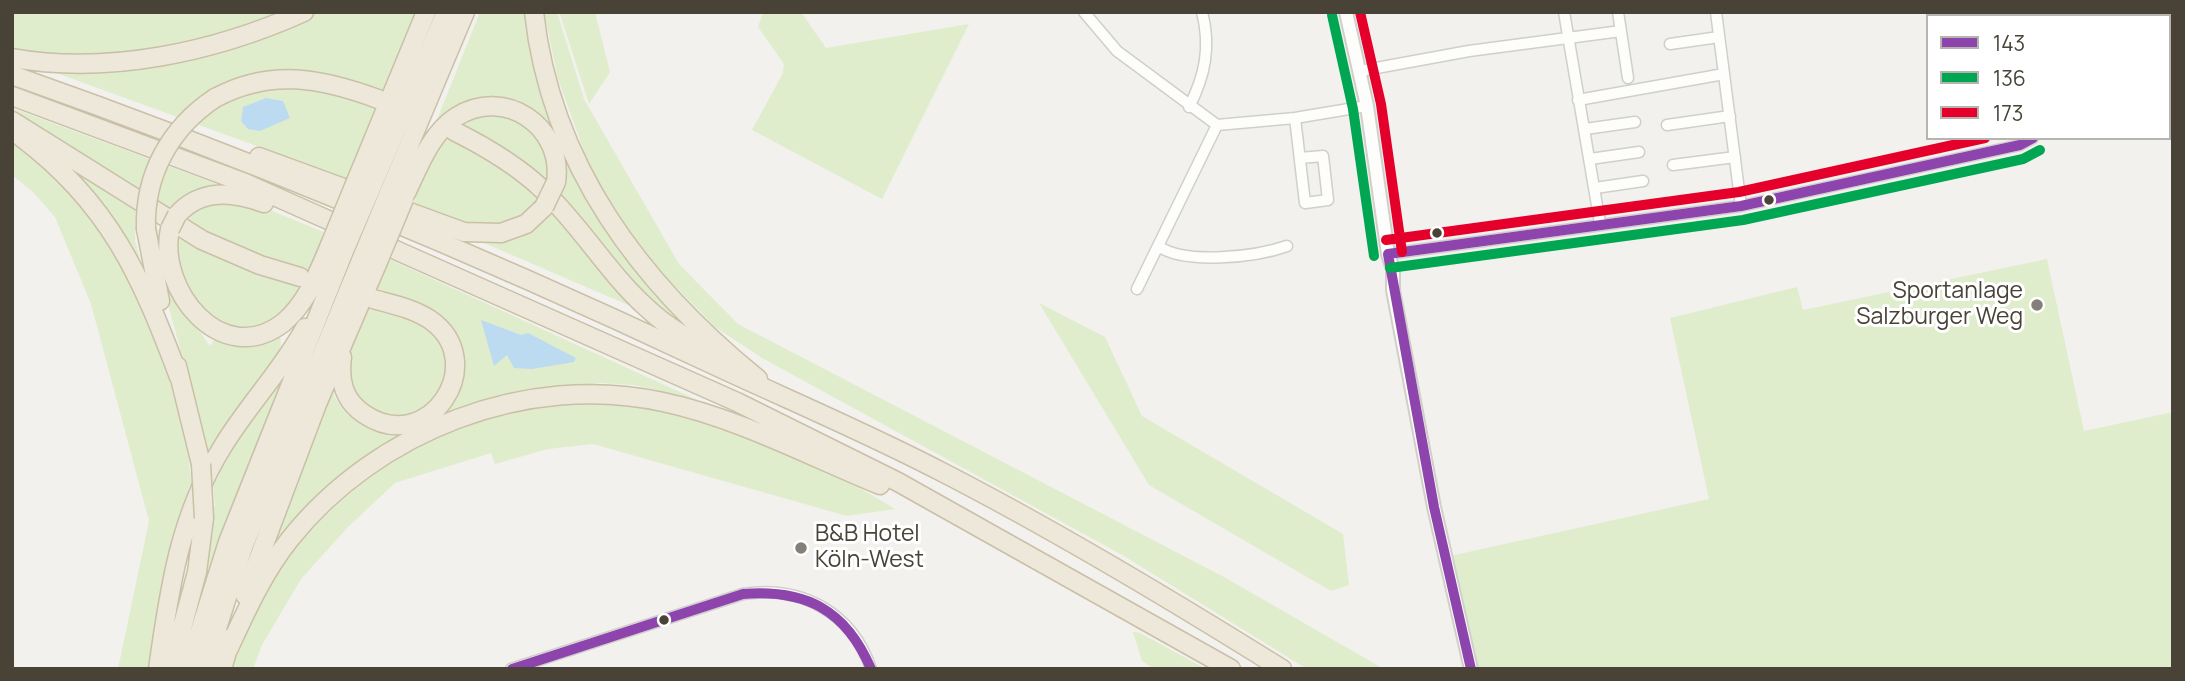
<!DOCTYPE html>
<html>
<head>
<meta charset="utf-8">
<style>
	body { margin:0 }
	#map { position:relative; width:2185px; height:681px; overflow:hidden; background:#f2f1ed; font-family:Manrope,sans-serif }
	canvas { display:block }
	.frame { position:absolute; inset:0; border:14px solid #494337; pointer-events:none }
	.legend { position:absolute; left:1926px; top:14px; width:245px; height:126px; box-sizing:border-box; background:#fff; border:2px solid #b6b4af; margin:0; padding:9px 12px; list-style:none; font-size:21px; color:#494337 }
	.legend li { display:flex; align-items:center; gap:14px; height:35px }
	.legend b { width:35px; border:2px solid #b6b4af }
</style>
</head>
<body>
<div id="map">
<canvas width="2185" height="681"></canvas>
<div class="frame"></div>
<ul class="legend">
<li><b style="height:9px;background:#8e44ad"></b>143</li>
<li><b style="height:9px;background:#00a651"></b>136</li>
<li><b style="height:9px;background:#e4002b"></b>173</li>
</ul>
</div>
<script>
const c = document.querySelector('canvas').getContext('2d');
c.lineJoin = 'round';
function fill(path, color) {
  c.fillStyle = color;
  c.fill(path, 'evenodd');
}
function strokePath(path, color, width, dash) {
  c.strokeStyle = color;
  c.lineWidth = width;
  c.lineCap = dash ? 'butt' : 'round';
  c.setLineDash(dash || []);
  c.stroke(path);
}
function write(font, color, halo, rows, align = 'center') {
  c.font = font + ' Manrope,sans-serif';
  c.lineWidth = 6;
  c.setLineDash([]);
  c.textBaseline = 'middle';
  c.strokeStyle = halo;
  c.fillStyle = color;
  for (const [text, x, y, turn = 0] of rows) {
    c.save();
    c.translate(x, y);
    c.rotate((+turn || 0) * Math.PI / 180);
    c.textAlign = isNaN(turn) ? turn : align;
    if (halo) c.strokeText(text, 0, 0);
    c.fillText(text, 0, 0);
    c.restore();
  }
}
fill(new Path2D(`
	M12 12H283L184 46 99 58 12 54Z
	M315 12H417L347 179 40 67 122 69 299 22Z
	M480 12H530L571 160 694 332 658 311 558 195 564 173 516 105 436 122Z
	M544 12H557L584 99 679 264 738 324 1224 577 1384 669H1307L1124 556 762 358 715 327 667 278 621 223 589 165 558 79Z
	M595 12 610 72 589 104 560 14Z
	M763 12H801L826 48 969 24 882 199 752 130 783 73 784 64 758 27Z
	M12 108 217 184 188 194 168 211 12 115Z
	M474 114 514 115 548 147V184L456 124Z
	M450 135 492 157 543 198 532 214 483 231 410 207 426 165 443 137Z
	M12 137 49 164 110 240 148 313 186 431 192 462 189 463 192 483 187 491 193 493 153 669H118L149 521 91 304 55 217 33 192 12 175Z
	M39 143 136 205 135 241 146 278Z
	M217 201 265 208 326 233 308 272 232 246 180 219 193 207Z
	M553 208 635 308 477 240Z
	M154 227 159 230C154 266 189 316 210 346L217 336 280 333 281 346 277 359 210 459 159 271Z
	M179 232 303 282C283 321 270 326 228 329L187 297 176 249Z
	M386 258 391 260 704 403 635 385 600 383 518 393 470 407 424 425 271 558 266 549 331 387C336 402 343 412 357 421 396 445 423 414 455 393L446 327 371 293Z
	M2047 259 2084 431 2173 412V669H1476L1450 556 1709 499 1670 318 1797 287 1803 310Z
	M365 301 424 321 446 349V387C438 395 429 409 420 414 390 431 344 402 345 368 346 345 357 323 365 301Z
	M1039 303 1105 337 1142 416 1343 534 1349 585 1331 591 1149 485Z
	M290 364 203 583 212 506H215L213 486 218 476 213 473Z
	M608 401C677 413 749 429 812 461 840 476 868 493 895 509L847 516 593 444 548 449 495 464 491 453 395 483 348 527 301 579 262 645 253 669H229L258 594 303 534 351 488 387 460 464 421 544 402Z
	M1133 632 1140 633 1206 669H1154L1142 661Z`), '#dfedcd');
fill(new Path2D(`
	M266 98 283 101 290 118 260 131 248 129 241 121 243 107Z
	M481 320 521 335 528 333 576 358 574 362 532 369 514 368 507 355 494 366Z`), '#bcdbf0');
const minor = new Path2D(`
	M1084 12 1117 51 1217 125 1295 118 1367 106
	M1564 12 1600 223
	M1618 12 1628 78
	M1716 12 1741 206
	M2123 12 2129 16
	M2095 16 2097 12
	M2169 32 2173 34
	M1670 44 1719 37
	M1360 71 1469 51 1621 31
	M1578 100 1724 74
	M1189 107C1205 76 1211 47 1202 12
	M1295 118 1305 203 1328 200 1323 156 1300 158
	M1667 125 1730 116
	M1585 129 1635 122
	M1590 159 1639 152
	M1673 165 1735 157
	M1595 188 1643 181
	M1158 246C1185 265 1256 257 1287 246
	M1388 254 1741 206 2020 145 2033 138
	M1137 289 1217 125
	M511 669 743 594C801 585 852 612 871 669`);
const tertiary = new Path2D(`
	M1346 12 1367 106 1388 254 1393 269V290L1434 507 1471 669`);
const motorway = new Path2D(`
	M534 12C551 166 641 284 758 379
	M12 58C109 75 215 52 304 12
	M12 75C248 158 478 254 703 360 782 397 863 431 940 471 1057 531 1170 599 1282 669
	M12 96 245 183 737 402 898 482 1231 669
	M215 98C271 68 321 78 378 99
	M12 121 202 240 260 265 300 277
	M454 131C486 147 517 165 543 190 581 226 608 273 647 308 669 329 696 343 723 358
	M21 137C110 204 141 276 179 377
	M259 157 464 232 501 233 526 224 544 207
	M357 179 426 12
	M372 186 446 12
	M389 193 465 12
	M406 193C419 166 431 133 456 117 505 86 564 127 556 182
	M177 215C201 188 233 192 264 203
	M146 229 160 301
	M170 229C157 289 221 370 283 323 307 303 318 273 330 245
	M342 357C339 380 343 400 364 414 429 458 492 361 429 319 412 308 391 304 373 299
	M177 366 201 464
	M245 595 317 404 377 264
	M228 650C246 611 263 573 290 539 376 431 527 372 663 402 738 418 809 456 880 485
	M158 669C169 590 180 514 223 446 248 405 282 370 305 328
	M171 669 197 572 204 518
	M188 669 228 542 344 251
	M204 669 243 547 362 258
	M222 669 231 638`);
strokePath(minor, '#d0cfca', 13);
strokePath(tertiary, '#d0cfca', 16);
strokePath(motorway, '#cabfa7', 21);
strokePath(minor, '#fdfdfc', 10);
strokePath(tertiary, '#fdfdfc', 12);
strokePath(motorway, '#ede8da', 18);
const motorwayBridge = new Path2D(`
	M544 207 556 182
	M146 229C144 175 170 128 215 98
	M170 229 177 215
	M330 245 357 179
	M344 251 372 186
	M362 258 389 193
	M377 264 404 199
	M201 464 204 518`);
strokePath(motorwayBridge, '#cabfa7', 21, []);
strokePath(motorwayBridge, '#ede8da', 18);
strokePath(new Path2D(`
	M1388 254 1741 206 2020 145 2033 138
	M1388 254 1434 507 1471 669
	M512 669 743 594C806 589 846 610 871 669`), '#8e44ad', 10);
strokePath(new Path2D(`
	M1332 15 1353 109 1374 256
	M1390 268 1743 220 2023 159 2040 150`), '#00a651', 10);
strokePath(new Path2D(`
	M1360 12 1381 104 1402 252
	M1386 240 1739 192 1985 138`), '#e4002b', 10);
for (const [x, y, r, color] of [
	[1769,200,6,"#494337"],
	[1437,233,6,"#494337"],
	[2037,305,7,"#848077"],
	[801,548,7,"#848077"],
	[664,620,6,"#494337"]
]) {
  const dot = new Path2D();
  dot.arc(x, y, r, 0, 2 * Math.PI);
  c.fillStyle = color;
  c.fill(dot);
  strokePath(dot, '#fff', 2.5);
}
write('23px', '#494337', '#fff', [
	["Sportanlage",2023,292],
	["Salzburger Weg",2023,318],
	["B&B Hotel",815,535,"left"],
	["Köln-West",815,561,"left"]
], 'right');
</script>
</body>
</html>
